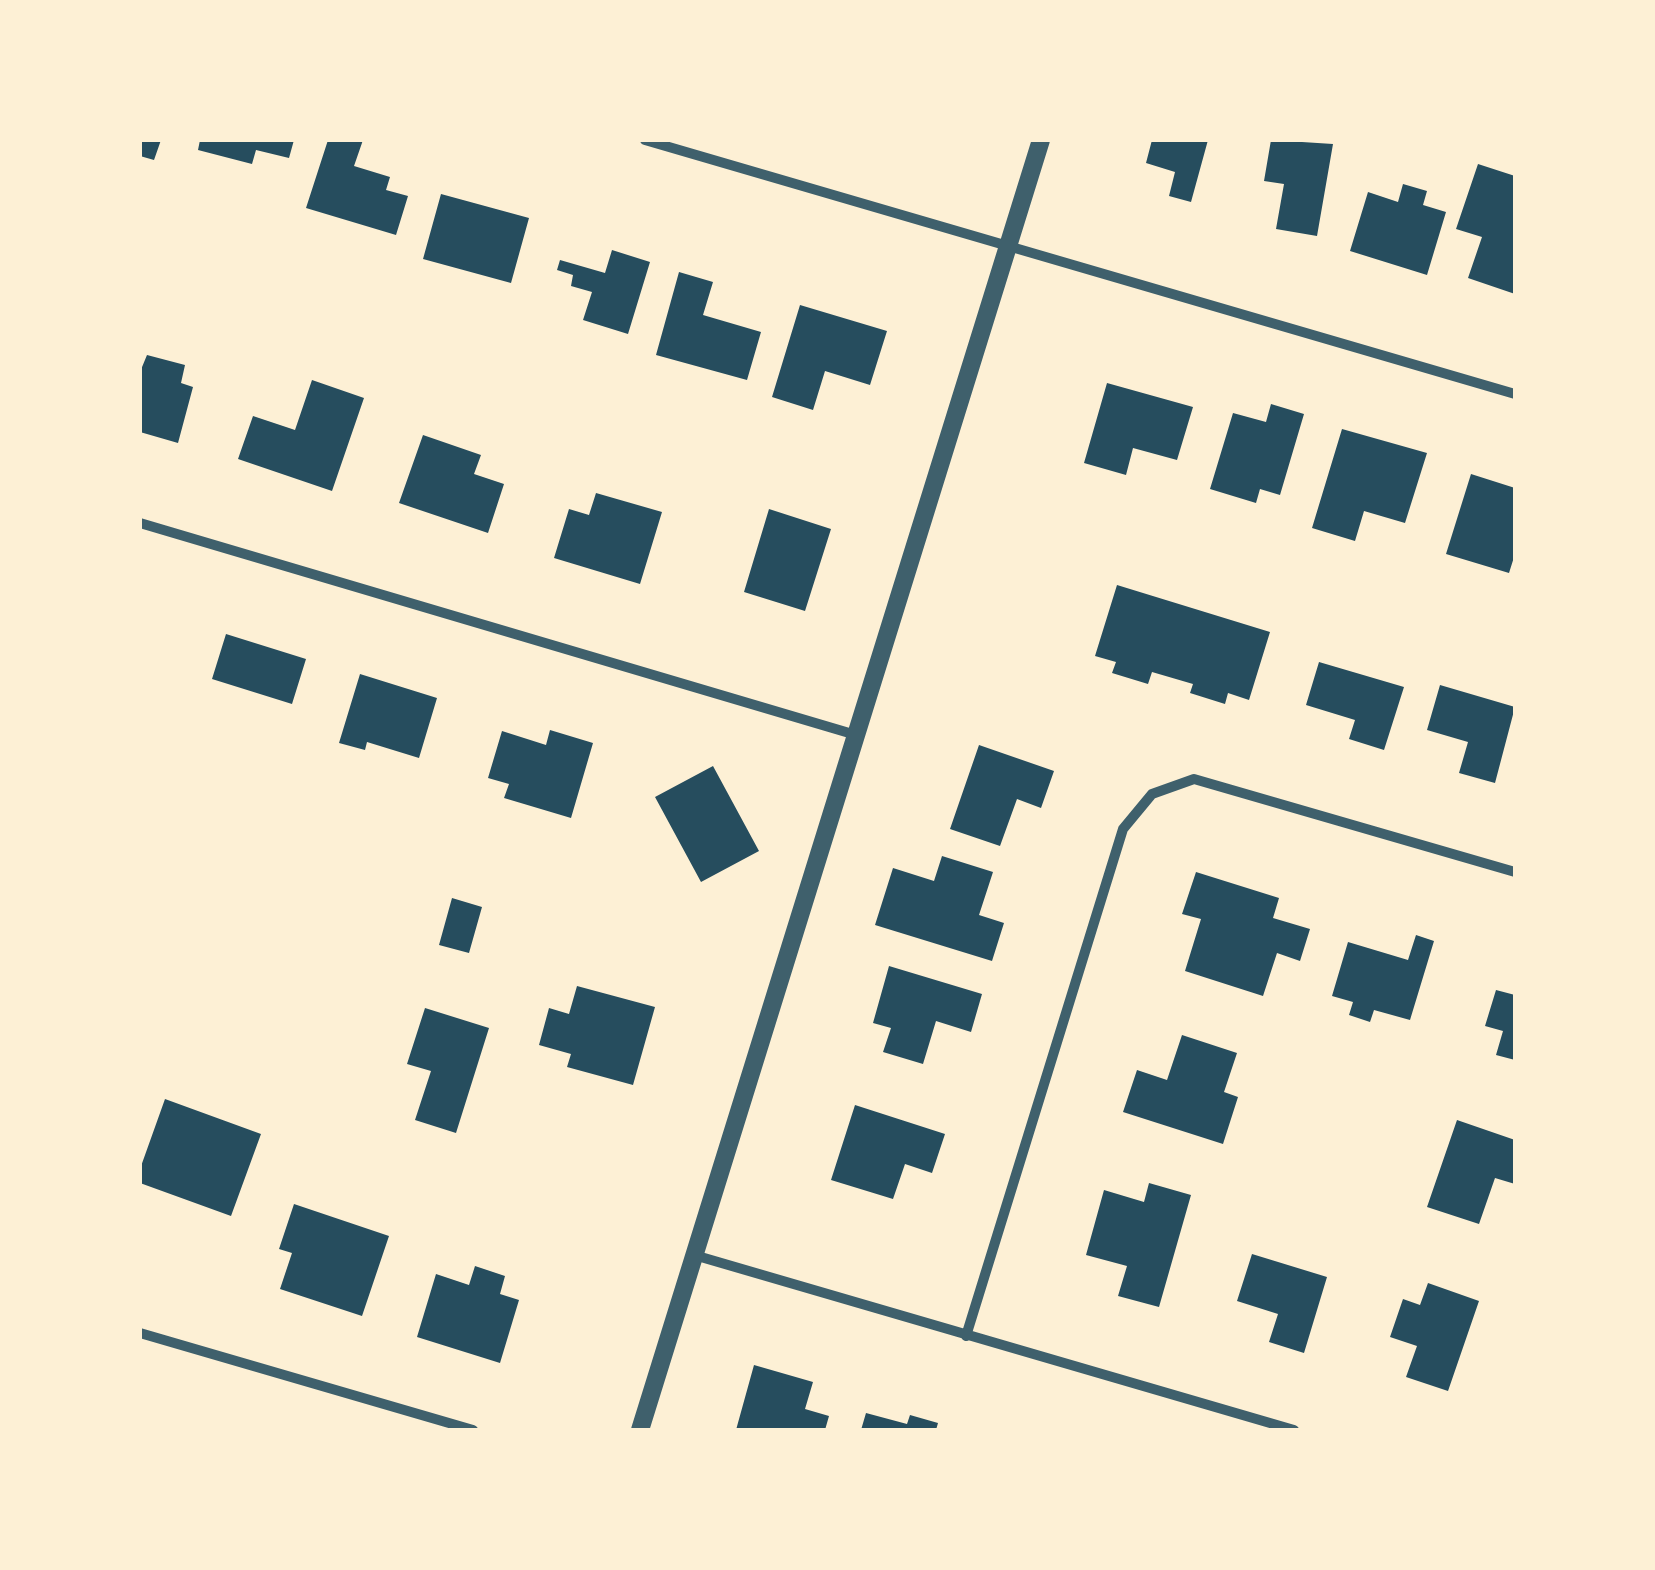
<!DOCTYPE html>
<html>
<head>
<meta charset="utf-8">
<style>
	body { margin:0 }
	#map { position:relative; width:1655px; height:1570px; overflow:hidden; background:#fdf0d5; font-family:"Playfair Display",serif }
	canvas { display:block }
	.frame { position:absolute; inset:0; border:142px solid #fdf0d5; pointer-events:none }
</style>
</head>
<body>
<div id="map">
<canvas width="1655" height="1570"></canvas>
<div class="frame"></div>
</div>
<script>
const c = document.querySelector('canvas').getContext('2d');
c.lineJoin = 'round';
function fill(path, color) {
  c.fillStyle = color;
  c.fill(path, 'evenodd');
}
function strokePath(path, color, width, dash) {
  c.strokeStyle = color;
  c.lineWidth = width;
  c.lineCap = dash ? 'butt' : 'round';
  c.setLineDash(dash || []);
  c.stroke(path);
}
fill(new Path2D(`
	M140 140H161L154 160 140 156Z
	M200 140H294L289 158 256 150 252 164 198 150Z
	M328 140H363L354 166 390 177 386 190 408 196 396 235 306 208Z
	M1152 140H1208L1191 202 1169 196 1175 172 1146 163Z
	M1271 140 1333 144 1317 236 1276 229 1284 184 1264 181Z
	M1478 164 1515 176V294L1468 278 1482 237 1456 229Z
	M1403 184 1427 191 1423 205 1446 212 1427 275 1350 251 1368 192 1398 202Z
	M441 194 529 218 511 283 423 259Z
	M612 250 650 262 628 334 583 320 592 292 571 286 573 275 557 270 560 260 605 273Z
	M679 272 713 282 703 315 761 332 747 380 656 355Z
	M800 305 887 331 870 385 825 371 813 410 772 397Z
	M147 355 185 365 181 383 193 387 178 443 140 432V372Z
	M312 380 364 398 332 491 238 459 253 416 295 430Z
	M1107 383 1193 407 1177 460 1133 448 1126 475 1084 463Z
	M1271 404 1304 414 1280 495 1260 489 1256 503 1210 489 1233 413 1266 422Z
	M1342 429 1427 453 1405 523 1364 511 1355 541 1312 528Z
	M423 435 481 455 474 474 504 484 488 533 399 503Z
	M1471 474 1515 488V554L1509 573 1446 554Z
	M596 493 662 512 640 584 554 558 569 509 589 515Z
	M769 509 831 529 805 611 744 592Z
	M1117 585 1270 632 1249 700 1228 693 1225 704 1190 693 1193 684 1152 672 1148 684 1112 673 1116 662 1095 656Z
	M226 634 306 659 292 704 212 679Z
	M1319 662 1404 687 1384 750 1349 739 1355 720 1306 705Z
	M360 674 437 698 419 758 367 742 365 750 339 743Z
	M1440 685 1515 707 1495 783 1459 773 1468 742 1427 730Z
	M550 730 593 743 571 818 504 798 509 784 488 778 502 731 546 745Z
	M979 745 1054 771 1041 808 1017 799 1000 846 950 829Z
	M713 766 759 851 701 882 655 797Z
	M942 856 993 872 979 915 1004 923 992 961 875 925 893 868 934 881Z
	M1196 872 1279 898 1273 918 1310 929 1300 961 1277 953 1263 996 1185 971 1201 919 1182 914Z
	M452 898 482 907 469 953 439 945Z
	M1416 935 1434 941 1410 1020 1374 1010 1370 1022 1349 1015 1353 1002 1332 996 1348 942 1408 960Z
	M889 966 982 994 971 1032 936 1021 923 1064 883 1052 891 1028 873 1023Z
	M577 986 655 1007 633 1085 567 1067 571 1054 539 1045 549 1008 569 1014Z
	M1496 990 1515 995V1060L1496 1055 1503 1031 1485 1026Z
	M425 1008 489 1028 456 1133 415 1120 431 1071 407 1064Z
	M1182 1035 1237 1053 1224 1092 1238 1097 1223 1144 1123 1112 1137 1070 1167 1080Z
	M165 1099 261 1134 231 1216 140 1183V1169Z
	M855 1105 945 1134 932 1173 905 1164 893 1199 831 1180Z
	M1457 1120 1515 1140V1184L1495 1178 1479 1224 1427 1207Z
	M1149 1183 1191 1195 1159 1307 1118 1296 1127 1266 1086 1255 1104 1190 1144 1202Z
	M294 1204 389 1236 362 1316 280 1289 292 1253 279 1249Z
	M1252 1254 1327 1277 1304 1353 1269 1342 1278 1314 1237 1301Z
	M475 1266 505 1276 500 1294 519 1300 500 1363 417 1337 436 1274 469 1285Z
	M1428 1283 1479 1301 1448 1391 1406 1377 1417 1346 1390 1337 1403 1299 1420 1305Z
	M754 1365 813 1382 805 1409 829 1416 825 1430H736Z
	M866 1413 907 1424 910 1415 938 1423 936 1430H861Z`), '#264d5e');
strokePath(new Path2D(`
	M645 140 1515 394
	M140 523 856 735
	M694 1255 1294 1430
	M140 1333 473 1430
	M966 1336 1123 829 1152 794 1194 779 1515 872`), '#3f606c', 10);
strokePath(new Path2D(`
	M640 1430 1041 140`), '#3f606c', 18);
</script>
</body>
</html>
